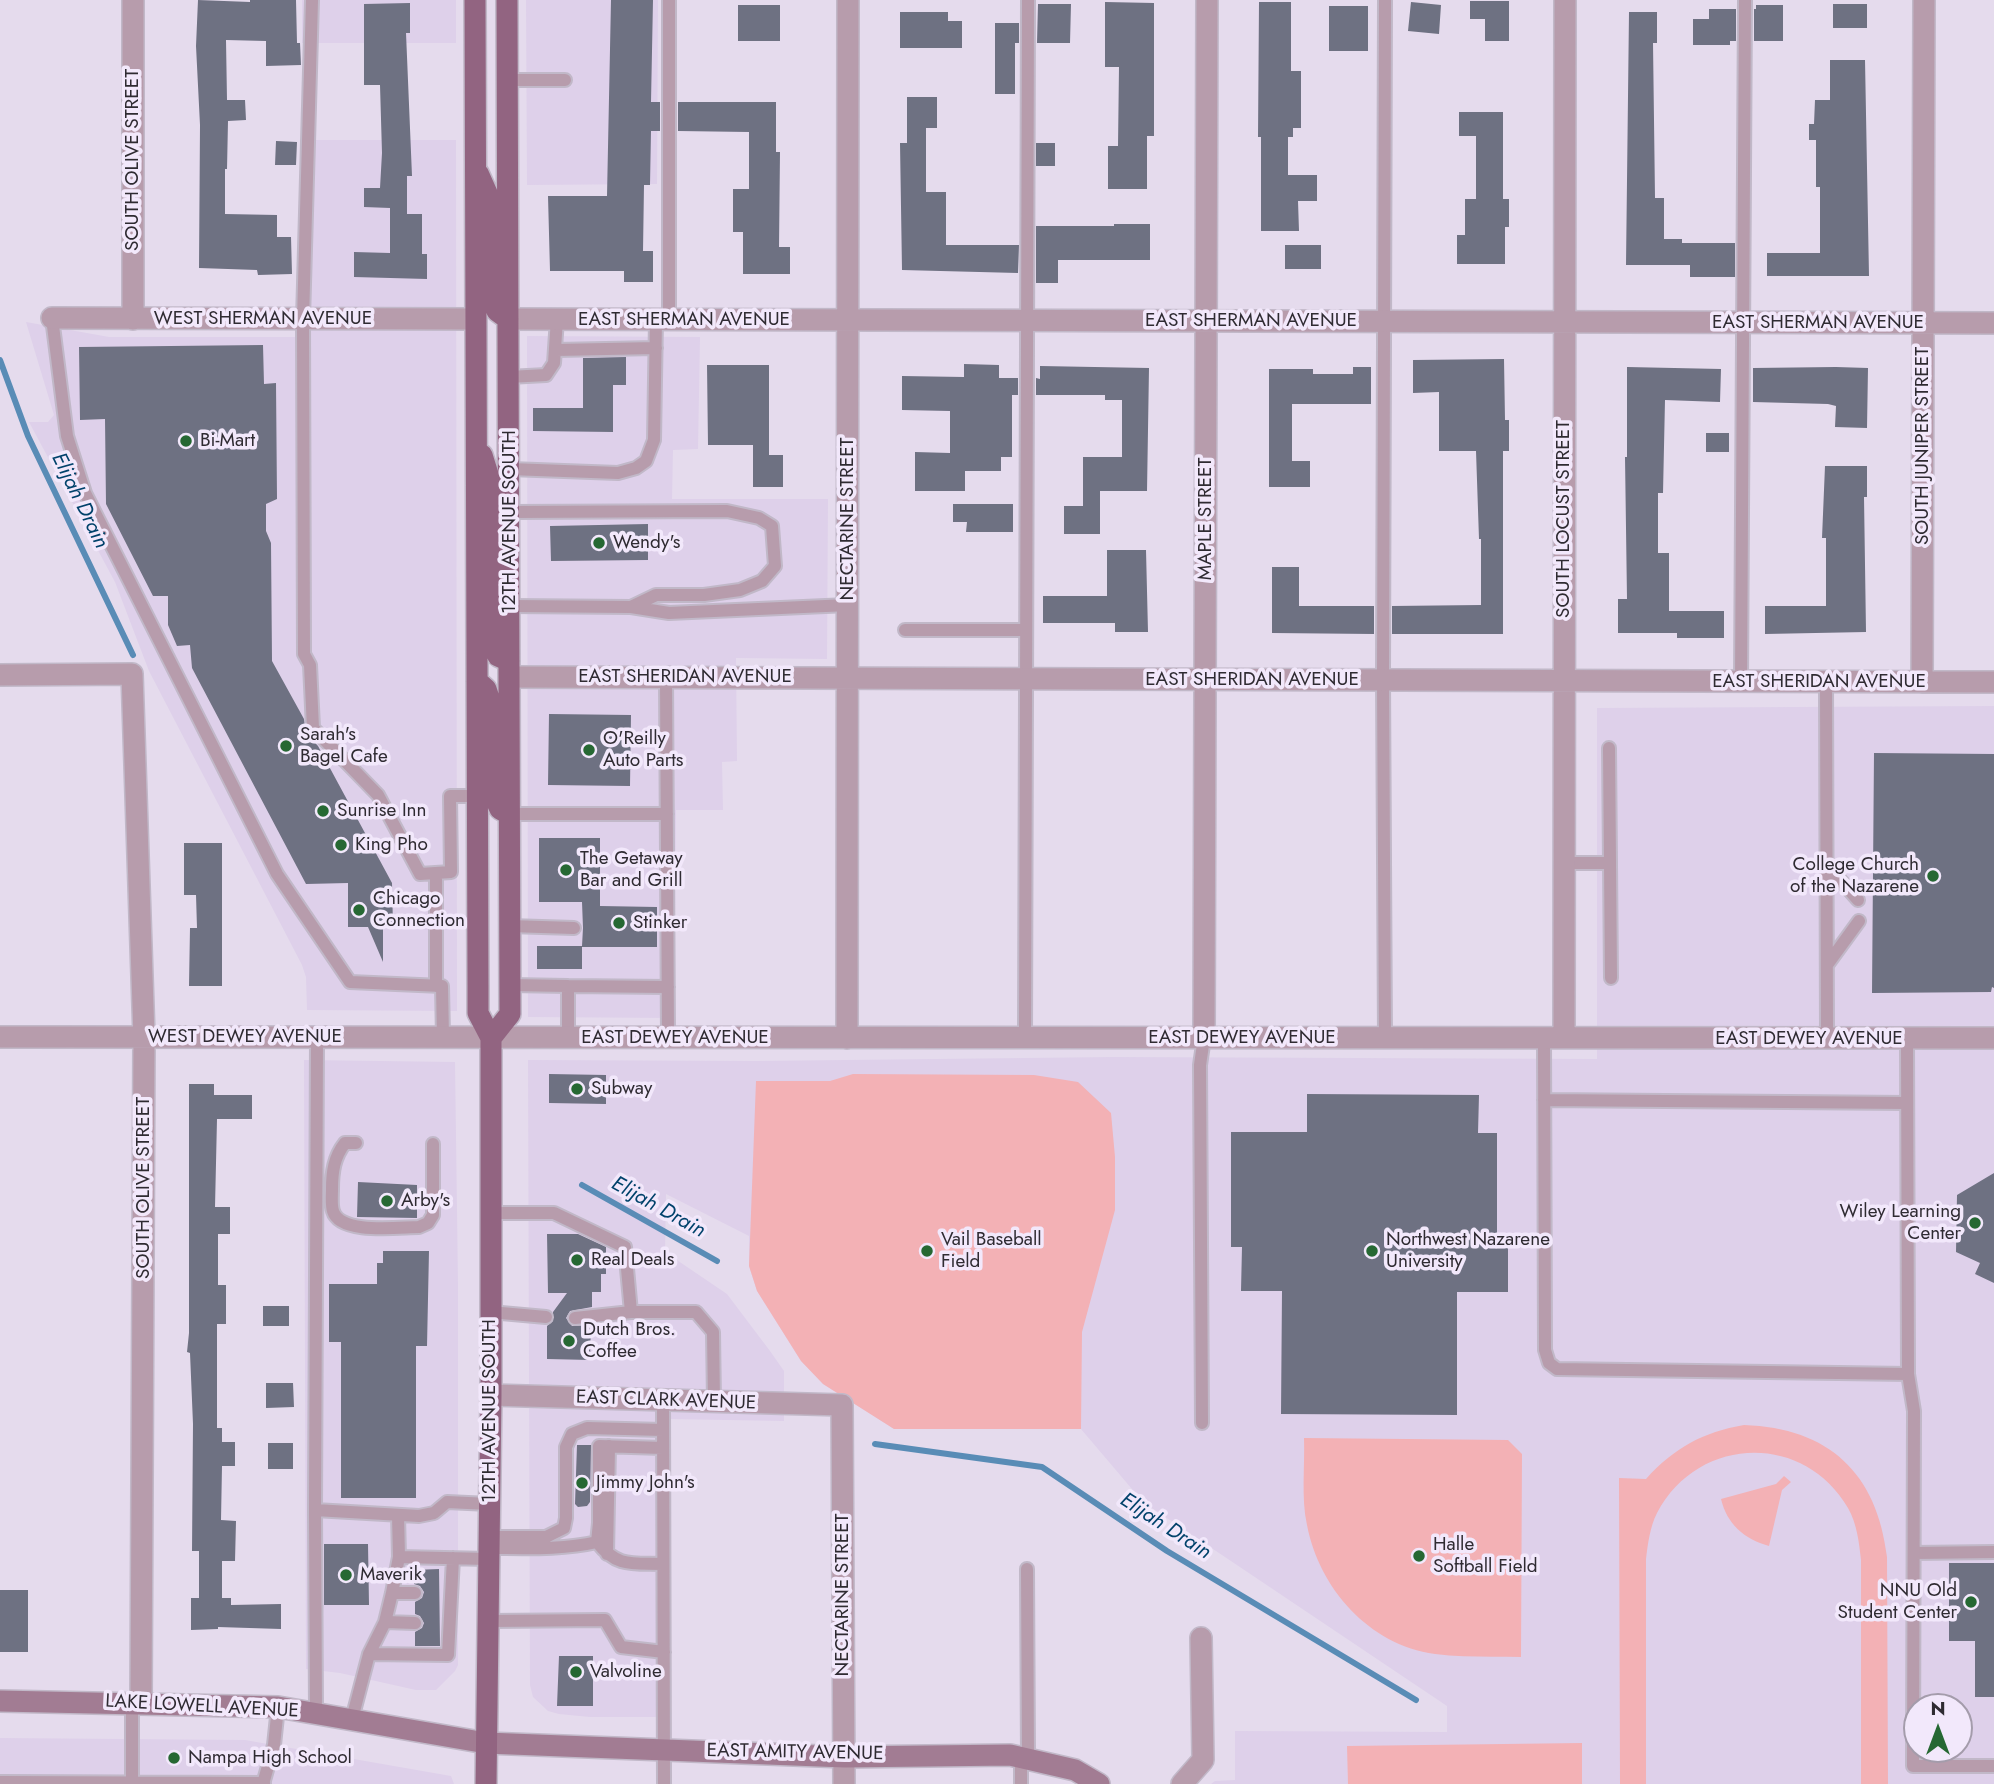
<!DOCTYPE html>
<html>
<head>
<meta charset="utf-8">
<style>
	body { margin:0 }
	#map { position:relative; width:1994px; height:1784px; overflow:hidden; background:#e5dbed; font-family:Jost,sans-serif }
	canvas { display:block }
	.north { position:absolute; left:1903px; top:1693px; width:70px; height:70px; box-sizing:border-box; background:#f2e8fb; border:2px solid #a49cab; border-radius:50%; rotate:0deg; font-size:19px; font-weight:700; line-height:28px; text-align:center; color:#2f2b32 }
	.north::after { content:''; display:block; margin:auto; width:24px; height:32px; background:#266833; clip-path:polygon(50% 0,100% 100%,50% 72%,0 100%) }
</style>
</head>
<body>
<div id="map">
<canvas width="1994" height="1784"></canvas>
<div class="north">N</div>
</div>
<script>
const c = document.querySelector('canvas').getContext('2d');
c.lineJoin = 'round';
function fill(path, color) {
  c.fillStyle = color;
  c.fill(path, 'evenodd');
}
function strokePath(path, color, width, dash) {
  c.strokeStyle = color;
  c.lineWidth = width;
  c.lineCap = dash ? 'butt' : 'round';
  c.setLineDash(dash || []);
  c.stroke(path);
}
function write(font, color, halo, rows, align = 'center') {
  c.font = font + ' Jost,sans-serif';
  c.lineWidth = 7;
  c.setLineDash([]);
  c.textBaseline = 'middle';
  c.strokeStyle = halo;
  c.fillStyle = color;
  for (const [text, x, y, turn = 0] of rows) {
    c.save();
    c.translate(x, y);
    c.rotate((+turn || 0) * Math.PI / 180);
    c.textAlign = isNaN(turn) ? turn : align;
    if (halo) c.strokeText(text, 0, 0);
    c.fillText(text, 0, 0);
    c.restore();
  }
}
fill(new Path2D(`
	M302 0H456V43H302Z
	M526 0H658L657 184 527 185Z
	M304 140H456L457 1011 307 1010 306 977 302 965 149 671 115 582 29 422H48L54 415 26 322 109 337H304Z
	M527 336 700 337 698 449 673 450 672 499H828L827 659 736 658 737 761 722 762 723 810H676L674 1018 528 1017Z
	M1994 706V1784H1211L1215 1781 1235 1780V1731L1447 1732V1706L1143 1502 1081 1429H894L823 1384 801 1361 757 1291 749 1266V1236L666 1194 665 1252 727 1294 770 1351 784 1371V1421L670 1419V1717H590L559 1714 548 1711 533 1697 530 1685 528 1060 757 1061 1114 1057 1597 1059V708ZM1917 1707H1959V1749H1917Z
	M304 1060 455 1062 458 1285V1665L455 1671 436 1690H416L340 1673 306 1669Z
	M0 1738 245 1740 451 1776 454 1784H0Z`), '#ded0ea');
fill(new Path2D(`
	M853 1074 1034 1075 1078 1082 1111 1113 1115 1157V1210L1082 1332 1081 1429H894L823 1384 801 1361 757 1291 749 1266 756 1081H830Z
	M1744 1425C1829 1428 1877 1473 1887 1557L1888 1784H1861V1560C1859 1542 1857 1524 1848 1508 1804 1432 1698 1435 1657 1513 1650 1527 1648 1543 1646 1559V1784H1620L1619 1478 1646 1479C1674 1448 1703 1432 1744 1425Z
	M1304 1438 1508 1440 1522 1454 1521 1657C1493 1656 1463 1658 1435 1654 1369 1645 1319 1588 1307 1525 1301 1498 1305 1466 1304 1438Z
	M1784 1476 1791 1482 1782 1490 1769 1546C1744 1539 1727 1524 1721 1499L1776 1484Z
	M1582 1743V1784H1348L1347 1746Z`), '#f3b1b5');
strokePath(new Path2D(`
	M0 360 28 436 133 655
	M582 1185 717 1261
	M875 1444 1042 1467 1167 1551 1416 1700`), '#598cb6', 6);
fill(new Path2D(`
	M198 0 250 2V0H296L297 43H300L301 65 266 66V41L226 40 227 100H245L246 120 228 121 227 169H225V214L277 215V237H291L292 274 258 275 257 270 199 268 200 125 196 46Z
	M611 0H653L651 102H660V131H651L650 185H644L643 251H653V282H624V271H550L548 196H607Z
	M1470 1H1509V41H1485V19H1470Z
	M1105 2 1154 3V136H1147V189H1108V146H1118L1119 67H1105Z
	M1259 2H1291V71H1301V128H1293V137H1288V175H1317V201H1298L1299 231H1261V137H1258Z
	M1411 2 1441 5 1439 34 1408 31Z
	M410 3V33H406L412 176H407V214H422V254H427V279L354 277V252L390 253V208L364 207V188H380L382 153 380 85H364V4Z
	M1038 4H1071L1070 43H1037Z
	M1833 4H1867V28H1833Z
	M738 5H780V41H738Z
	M1756 5H1783V41H1754V9H1756Z
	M1329 6H1368V51H1329Z
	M1709 9H1736V41H1730V45H1693V19H1709Z
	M900 12H948V21H962V48H900Z
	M1629 12H1657V43H1653L1655 198H1664V239H1682V243H1735V277H1690V265H1626Z
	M995 23H1019V43H1015V94H995Z
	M1830 60H1865L1869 276H1767V253H1820V187H1816V140H1809V124H1814L1815 100H1830Z
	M907 97H937V128H926V192H946V245H1019L1018 273 902 270 900 143H907Z
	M678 102H776V152H780L779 247H790V274H743V232H733V189H749V132L678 131Z
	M1459 112H1503V199H1509V227H1505V264H1457V235H1465V199H1476V136H1459Z
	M276 141 297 142 296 165H275Z
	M1036 143H1055V166H1036Z
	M1114 224H1150V260H1058V283H1036V226H1114Z
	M1285 245H1321V269H1285Z
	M263 345 264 384 276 383 277 499 266 504V531L271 543 272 661 304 719 306 733 318 746 392 883 393 927H383V962L368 927H348V883L306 884 192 668 190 645 177 646 168 625V596H153L106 504 105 419 80 420 79 347Z
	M626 357V385H613V432L533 431V408H583V358Z
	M1504 359 1505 420H1509V451H1503V634H1392V606L1481 605V539H1479L1476 451H1439V392L1413 393V360Z
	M964 364 999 365V378H1018V395H1012V457H1001V471H965V491H915V452L950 453V411L902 410V376L964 377Z
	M707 365H769V455H783V487H753V445H708Z
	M1040 366 1149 368 1147 491H1100V534H1064V506H1083V457H1122V400H1105V395H1036V378L1040 379Z
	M1353 367H1371V404H1292V461H1310V487H1269V369H1313V374H1353Z
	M1627 367 1721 369 1720 402 1665 400 1663 493H1658V553H1669V611H1724V638H1677V633H1618V599H1627L1625 457H1627Z
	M1836 367 1868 368 1867 428 1835 427 1836 406 1828 404 1753 402V368Z
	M1706 433H1729V452H1706Z
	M1825 466H1867V497H1864L1866 632 1765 634V606H1826V538H1822Z
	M953 504H1013V532H966L967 522H953Z
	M648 524V560L551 561 550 526Z
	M1107 550H1146L1148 632H1115V623H1043V596H1107Z
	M1272 567H1299V606H1374V634L1272 633Z
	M549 714 631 715 630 786 548 785Z
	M1874 753 1994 754V988L1992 987 1991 992 1872 993Z
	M539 838H600V906L657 907V947H582V969H537V946H582L583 928 582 902H539Z
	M184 843H222V986H189L190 928H197L196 895H184Z
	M549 1074 606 1075V1104L549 1103Z
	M189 1084H214V1095H252V1119H217L215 1207H230V1234H218V1285H226V1324H217V1428H222V1442H235V1466H222L221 1520 236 1521 235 1561H222V1598H231V1605L281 1604V1629L218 1627V1629L191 1630V1598H199V1551H192L193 1424 190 1353 187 1352 189 1333Z
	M1307 1094 1479 1095 1478 1133H1497V1247H1508V1292H1457V1415L1281 1414 1282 1291H1241L1242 1247H1231V1132H1307Z
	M1994 1173V1283L1975 1274 1980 1263 1956 1252 1957 1195Z
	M358 1182 417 1185V1218L357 1217Z
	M547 1234H578L606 1247V1274H601V1292H592V1307L570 1311 566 1318 572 1326 591 1325 590 1360 547 1359V1326L553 1321V1312L567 1293H548Z
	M383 1251H429L427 1346H416V1498H341V1342H329V1284H377V1263H383Z
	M263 1306H289V1326H263Z
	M266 1383H293L294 1407 266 1408Z
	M268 1443H293V1469H268Z
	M577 1445H591L590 1502 587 1506 578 1507 575 1504Z
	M324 1544H368L369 1605H324Z
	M1949 1563H1994V1697H1975V1641H1949Z
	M439 1569 440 1646H415V1632L422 1628 424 1623 420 1616 415 1614V1602L422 1598 424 1592 420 1586 414 1584V1570Z
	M0 1590H28V1652H0Z
	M559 1656H593V1706H557Z`), '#6e7182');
const lane = new Path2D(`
	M312 0 303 319 304 654 310 665 313 728 378 795 420 874 451 872 450 796H476
	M507 80H565
	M52 318 67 436 85 493 277 874 350 982 442 986 443 1038
	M669 320V0
	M556 350 656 348
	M509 377 546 375 554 363 557 319
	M510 469 618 473 636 468 646 461 654 440 656 320
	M510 512 727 511 759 518 772 526 775 566 762 581 740 590 704 595H656L631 607
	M510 606 631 607 669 613 848 605
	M905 630H1026
	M666 677 668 1038
	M1741 682 1745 0
	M1826 682 1827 1038
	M1609 748 1611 978
	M509 814H667
	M1564 863H1610
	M1827 865 1858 900
	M436 873V986
	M509 926 574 928
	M1827 965 1859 921
	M510 985 568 986
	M317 1038 315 1510 419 1516 434 1513 447 1502 489 1504
	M568 1038V986L668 987
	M1025 1038 1028 0
	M1385 1038 1383 680 1385 0
	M1544 1038 1545 1350 1549 1363 1557 1369 1908 1374
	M1907 1039 1908 1374 1914 1411 1913 1766H1994
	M1544 1100 1907 1103
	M356 1143H345C334 1157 332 1172 332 1189 332 1196 331 1205 333 1211 340 1235 399 1227 419 1227L428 1223 433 1215V1144
	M490 1213H554L625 1247 631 1312
	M490 1312 546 1317
	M575 1318 631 1312H696L713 1332 714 1402
	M663 1401 664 1784
	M1202 1423 1200 1065 1204 1038
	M663 1448 599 1446V1523L597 1542C617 1568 633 1563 663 1564
	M315 1510 316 1713
	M489 1537H546L564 1528 566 1518V1447L572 1434 587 1428 663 1430
	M489 1548C524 1548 562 1550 597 1542
	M1914 1553 1994 1552
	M607 1554 609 1446
	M399 1557 489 1559
	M1027 1569 1028 1759
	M392 1593H415
	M488 1621 605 1620 621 1647 664 1652
	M385 1622 415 1623
	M369 1654 448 1655 453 1558
	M132 1702V1783
	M352 1719 369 1654 385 1622 392 1593 399 1557 398 1515
	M0 1782 264 1783
	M263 1784 274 1745 278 1707
	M1021 1784V1757`);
const street = new Path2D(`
	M52 318 475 319
	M133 319V0
	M508 319 1994 323
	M0 675 132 674 144 1037 141 1702
	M510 677 1994 682
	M1922 682 1924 0
	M0 1037 1994 1038
	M847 1038 848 0
	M1204 1038 1207 0
	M1564 1038 1565 0
	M491 1395 842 1405 844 1784
	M1182 1784 1203 1760 1201 1638`);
const secondary = new Path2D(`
	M0 1701 278 1707 486 1743 845 1757 1010 1755 1075 1770 1099 1784`);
const primary = new Path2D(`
	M475 0 478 985V1013L491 1038V1395L486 1784
	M478 173 491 202 492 299 497 311 508 319
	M482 455 491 484 492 643 498 656 509 661
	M477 681 486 689 492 707 494 796 500 809 509 814
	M491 1038 510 1014 507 0`);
strokePath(lane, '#c1b8c8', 16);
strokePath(street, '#c1b8c8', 24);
strokePath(secondary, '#c1b8c8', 24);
strokePath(primary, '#c1b8c8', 24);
strokePath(lane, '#b79cac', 12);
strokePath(street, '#b79cac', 21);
strokePath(secondary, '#a27c93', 21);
strokePath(primary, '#926481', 21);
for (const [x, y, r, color] of [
	[186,441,7,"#266833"],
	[599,543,7,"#266833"],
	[286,746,7,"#266833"],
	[589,750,7,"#266833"],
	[323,811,7,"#266833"],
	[341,845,7,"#266833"],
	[566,870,7,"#266833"],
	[1933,876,7,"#266833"],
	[359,910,7,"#266833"],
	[619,923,7,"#266833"],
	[577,1089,7,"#266833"],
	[387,1201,7,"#266833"],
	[1975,1223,7,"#266833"],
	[927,1251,7,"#266833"],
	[1372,1251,7,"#266833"],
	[577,1260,7,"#266833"],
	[569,1341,7,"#266833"],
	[582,1483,7,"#266833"],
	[1419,1556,7,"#266833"],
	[346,1575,7,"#266833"],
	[1971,1602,7,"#266833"],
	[576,1672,7,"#266833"],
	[174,1758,7,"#266833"]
]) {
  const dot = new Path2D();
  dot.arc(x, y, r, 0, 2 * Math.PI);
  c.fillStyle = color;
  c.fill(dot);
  strokePath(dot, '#f2e8fb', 2.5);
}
write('19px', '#2f2b32', '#f2e8fb', [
	["SOUTH OLIVE STREET",133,160,-90],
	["WEST SHERMAN AVENUE",263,319],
	["EAST SHERMAN AVENUE",684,320],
	["EAST SHERMAN AVENUE",1251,321],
	["EAST SHERMAN AVENUE",1818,323],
	["SOUTH JUNIPER STREET",1923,446,-90],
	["NECTARINE STREET",848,519,-90],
	["MAPLE STREET",1206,519,-90],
	["SOUTH LOCUST STREET",1564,519,-90],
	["12TH AVENUE SOUTH",510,522,-90],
	["EAST SHERIDAN AVENUE",685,677],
	["EAST SHERIDAN AVENUE",1252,680],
	["EAST SHERIDAN AVENUE",1819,682],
	["WEST DEWEY AVENUE",245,1037],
	["EAST DEWEY AVENUE",675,1038],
	["EAST DEWEY AVENUE",1242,1038],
	["EAST DEWEY AVENUE",1809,1039],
	["SOUTH OLIVE STREET",144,1188,-90],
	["EAST CLARK AVENUE",666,1401,2],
	["12TH AVENUE SOUTH",490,1411,-90],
	["NECTARINE STREET",843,1595,-90],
	["LAKE LOWELL AVENUE",202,1707,3],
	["EAST AMITY AVENUE",795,1753,1]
]);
write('19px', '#2f2b32', '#f2e8fb', [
	["Bi-Mart",200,441],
	["Wendy's",613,543],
	["Sarah's",300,735],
	["Bagel Cafe",300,757],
	["O'Reilly",603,739],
	["Auto Parts",603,761],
	["Sunrise Inn",337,811],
	["King Pho",355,845],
	["The Getaway",580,859],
	["Bar and Grill",580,881],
	["College Church",1919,865,"right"],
	["of the Nazarene",1919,887,"right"],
	["Chicago",373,899],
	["Connection",373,921],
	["Stinker",633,923],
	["Subway",591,1089],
	["Arby's",401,1201],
	["Wiley Learning",1961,1212,"right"],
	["Center",1961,1234,"right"],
	["Vail Baseball",941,1240],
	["Field",941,1262],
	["Northwest Nazarene",1386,1240],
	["University",1386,1262],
	["Real Deals",591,1260],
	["Dutch Bros.",583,1330],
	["Coffee",583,1352],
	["Jimmy John's",596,1483],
	["Halle",1433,1545],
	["Softball Field",1433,1567],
	["Maverik",360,1575],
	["NNU Old",1957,1591,"right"],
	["Student Center",1957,1613,"right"],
	["Valvoline",590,1672],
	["Nampa High School",188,1758]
], 'left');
write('italic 21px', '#01426b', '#f2e8fb', [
	["Elijah Drain",79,501,64],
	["Elijah Drain",658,1208,29],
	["Elijah Drain",1165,1527,33]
]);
</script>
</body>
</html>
